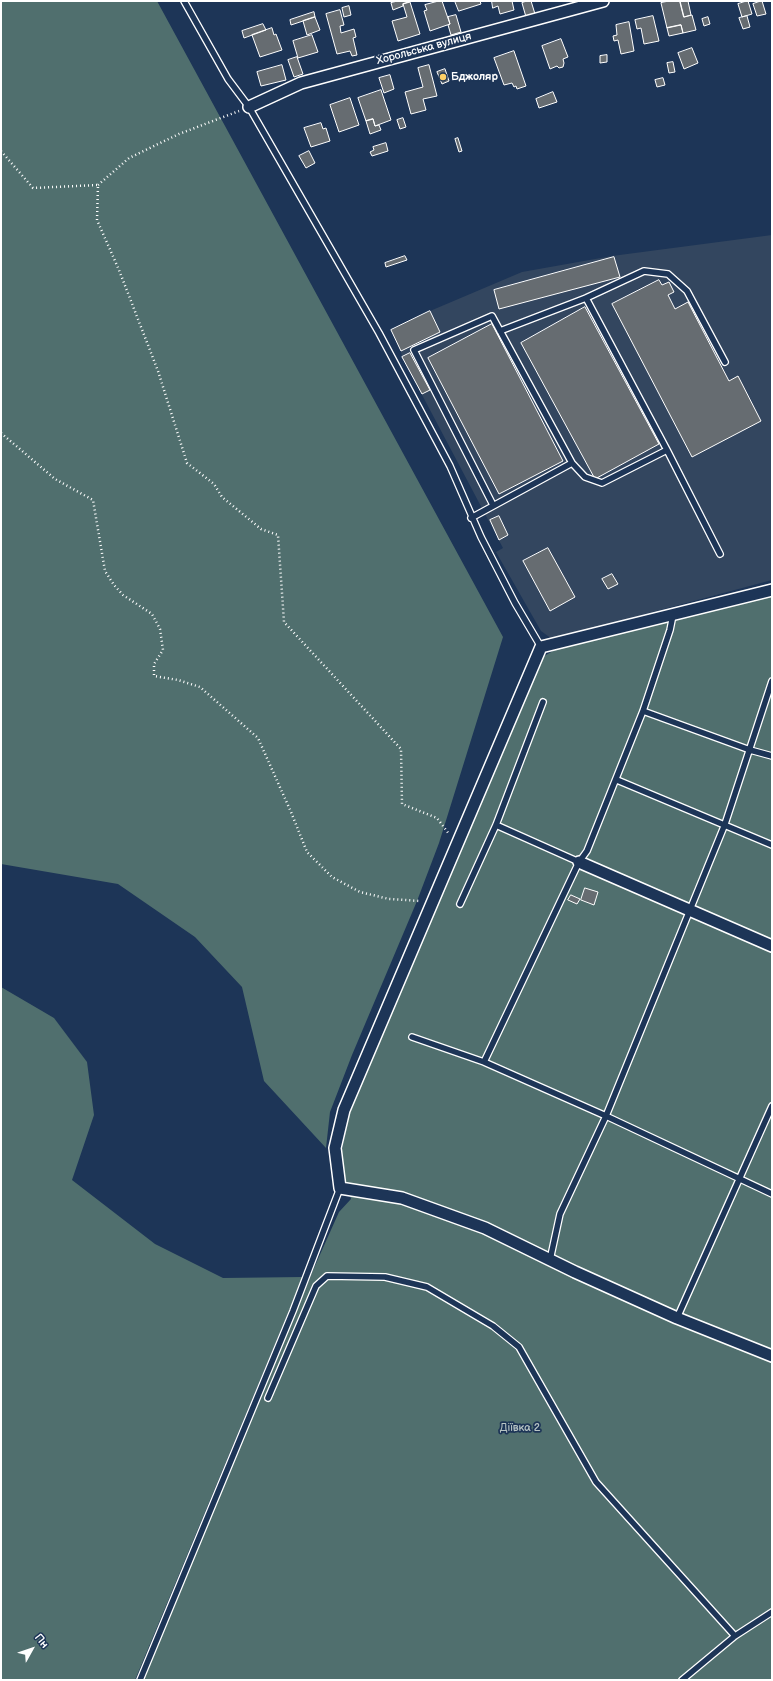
<!DOCTYPE html>
<html>
<head>
<meta charset="utf-8">
<style>
	body { margin:0 }
	#map { position:relative; width:773px; height:1681px; overflow:hidden; background:#1d3557; font-family:"Balsamiq Sans",sans-serif }
	canvas { display:block }
	.frame { position:absolute; inset:0; border:2px solid #fff; pointer-events:none }
	.north { position:absolute; left:12px; top:1629px; width:40px; height:40px; -webkit-text-stroke:3px #1d3557; paint-order:stroke; rotate:50deg; font-size:11px; font-weight:700; line-height:16px; text-align:center; color:#fff }
	.north::after { content:''; display:block; margin:auto; width:14px; height:18px; background:#fff; clip-path:polygon(50% 0,100% 100%,50% 72%,0 100%) }
</style>
</head>
<body>
<div id="map">
<canvas width="773" height="1681"></canvas>
<div class="frame"></div>
<div class="north">Пн</div>
</div>
<script>
const c = document.querySelector('canvas').getContext('2d');
c.lineJoin = 'round';
function fill(path, color) {
  c.fillStyle = color;
  c.fill(path, 'evenodd');
}
function strokePath(path, color, width, dash) {
  c.strokeStyle = color;
  c.lineWidth = width;
  c.lineCap = dash ? 'butt' : 'round';
  c.setLineDash(dash || []);
  c.stroke(path);
}
function write(font, color, halo, rows, align = 'center') {
  c.font = font + ' "Balsamiq Sans",sans-serif';
  c.lineWidth = 3.5;
  c.setLineDash([]);
  c.textBaseline = 'middle';
  c.strokeStyle = halo;
  c.fillStyle = color;
  for (const [text, x, y, turn = 0] of rows) {
    c.save();
    c.translate(x, y);
    c.rotate((+turn || 0) * Math.PI / 180);
    c.textAlign = isNaN(turn) ? turn : align;
    if (halo) c.strokeText(text, 0, 0);
    c.fillText(text, 0, 0);
    c.restore();
  }
}
fill(new Path2D(`
	M772 235V580L552 639 541 631 496 552 503 548 402 357 401 351 391 330 430 311 522 272 612 256Z`), '#33465f');
fill(new Path2D(`
	M1 1H157L503 637 439 843 417 901 352 1055 330 1112 326 1148 264 1081 242 987 195 937 118 884 1 864Z
	M772 592V1680H143L314 1268 339 1212 351 1199 340 1160 349 1113 539 659 565 644Z
	M1 987 54 1018 87 1062 94 1115 72 1180 155 1244 223 1278 303 1277 135 1680H1Z`), '#506f6e');
const building = new Path2D(`
	M398 1H410V2L403 4V6L393 10 391 3Z
	M439 1H442L450 24 430 31 424 11 427 10 425 5Z
	M455 1H480L481 4 459 11Z
	M492 1H512L514 10 500 14 498 6 493 8Z
	M527 1H531L535 14 526 17 522 3Z
	M669 1H680L684 17 692 15 696 30 683 33 681 25 667 28 661 3Z
	M680 1H688L691 15 684 17Z
	M748 1 752 14 742 17 738 4Z
	M762 1 766 14 757 16 753 4Z
	M410 2 420 34 398 41 392 21 407 17 403 4Z
	M349 6 351 15 344 17 342 8Z
	M340 10 344 25 340 26 341 33 354 29 356 37 353 38 357 55 352 56 350 51 337 54 326 14Z
	M314 12 315 17 291 25 290 20Z
	M456 15 461 32 451 35 448 25 450 24 448 17Z
	M653 16 659 41 644 44 641 28 637 29 635 20Z
	M747 16 750 27 743 29 739 18Z
	M315 17 320 30 307 35 303 21Z
	M708 17 710 24 704 26 702 19Z
	M629 22 634 51 621 54 618 40 614 41 613 36 617 35 616 25Z
	M263 24 266 30 244 38 242 31Z
	M681 25 683 33 669 36 667 28Z
	M272 28 274 35 276 34 282 50 260 57 252 35Z
	M312 35 318 52 298 58 293 41Z
	M561 39 568 57 563 59 564 63 563 67 559 68 557 66 550 69 542 46Z
	M692 48 698 63 684 69 678 53Z
	M514 51 526 86 517 89 516 86 514 87 512 83 504 85 494 58Z
	M607 55V62L600 63V56Z
	M297 57 303 74 294 77 288 60Z
	M673 62 675 72 669 73 667 63Z
	M282 65 286 80 261 86 257 72Z
	M429 65 437 96 423 99 426 110 411 114 405 92 423 87 418 68Z
	M445 69 449 81 442 84 437 72Z
	M390 75 394 89 384 93 379 78Z
	M663 78 665 85 657 87 655 80Z
	M381 90 391 120 375 126 373 119 366 121 358 98Z
	M553 92 557 102 539 108 536 99Z
	M350 98 359 125 339 132 330 105Z
	M403 118 406 127 400 129 397 120Z
	M373 119 375 126 379 125 381 130 370 134 366 121Z
	M321 123 323 129 326 128 330 141 311 147 304 128Z
	M458 138 462 151 459 152 455 139Z
	M386 143 388 151 372 156 370 152 374 150 373 147Z
	M309 151 315 163 306 168 299 156Z
	M405 256 407 260 386 267 385 263Z
	M614 257 620 277 499 309 494 290Z
	M659 280 662 285 669 282 674 292 668 295 675 309 688 302 729 381 738 376 761 421 692 457 612 304Z
	M585 307 659 444 595 479 521 343Z
	M430 311 440 332 401 351 391 330Z
	M492 324 563 461 499 494 428 358Z
	M410 353 430 390 422 394 402 357Z
	M499 516 508 535 499 540 490 520Z
	M548 548 575 597 550 611 523 561Z
	M612 574 618 584 608 589 602 579Z
	M585 888 598 892 594 905 581 900Z
	M571 895 580 899 577 904 568 900Z`);
fill(building, '#666c71');
strokePath(building, '#fff', 1);
const lane = new Path2D(`
	M184 1 228 79 249 107 379 333 450 466 481 537 515 603 541 647
	M586 298 667 450 720 554
	M500 331 586 298 644 271 668 274 687 291 725 362
	M493 505 414 350 492 316 572 463 585 477 602 483 667 450
	M471 518 572 463
	M643 711 750 750 772 756
	M617 780 772 845
	M496 825 579 862
	M460 904 496 825 543 702
	M412 1037 484 1062 606 1116 772 1194
	M484 1062 579 862 587 851 643 711 670 630 673 615
	M550 1260 560 1214 606 1116 725 824 772 681
	M677 1318 772 1106
	M268 1398 316 1286 327 1276 385 1277 427 1287 493 1326 519 1347 596 1482 735 1636
	M140 1680 293 1311 340 1188
	M682 1680 735 1636 772 1612`);
const street = new Path2D(`
	M249 107 301 83 603 1
	M772 590 541 647 344 1110 335 1148 340 1188 402 1198 485 1228 575 1272 677 1318 772 1356
	M579 862 772 946`);
strokePath(lane, '#fff', 8);
strokePath(street, '#fff', 14);
strokePath(new Path2D(`
	M1 151 33 188 98 185 97 220 119 270 158 371 187 463 214 484 222 497 261 529 278 535 284 622 401 749 402 804 437 818 449 834
	M98 185 129 158 179 134 239 111
	M1 433 55 479 93 500 105 571 114 585 123 595 152 614 160 629 163 650 154 664V676L178 680 200 687 258 738 291 812 307 852 332 877 360 892 389 899 420 901`), '#fff', 2.5, [1, 3]);
strokePath(lane, '#1d3557', 5.5);
strokePath(street, '#1d3557', 11);
for (const [x, y, r, color] of [
	[443,77,4,"#ffd166"]
]) {
  const dot = new Path2D();
  dot.arc(x, y, r, 0, 2 * Math.PI);
  c.fillStyle = color;
  c.fill(dot);
  strokePath(dot, '#1d3557', 1.5);
}
write('11px', '#fff', '#1d3557', [
	["Хорольська вулиця",424,49,-15]
]);
write('bold 11px', '#fff', '#1d3557', [
	["Бджоляр",451,77]
], 'left');
write('11px', '#b9c5c5', '#1d3557', [
	["Діївка 2",520,1428]
]);
</script>
</body>
</html>
